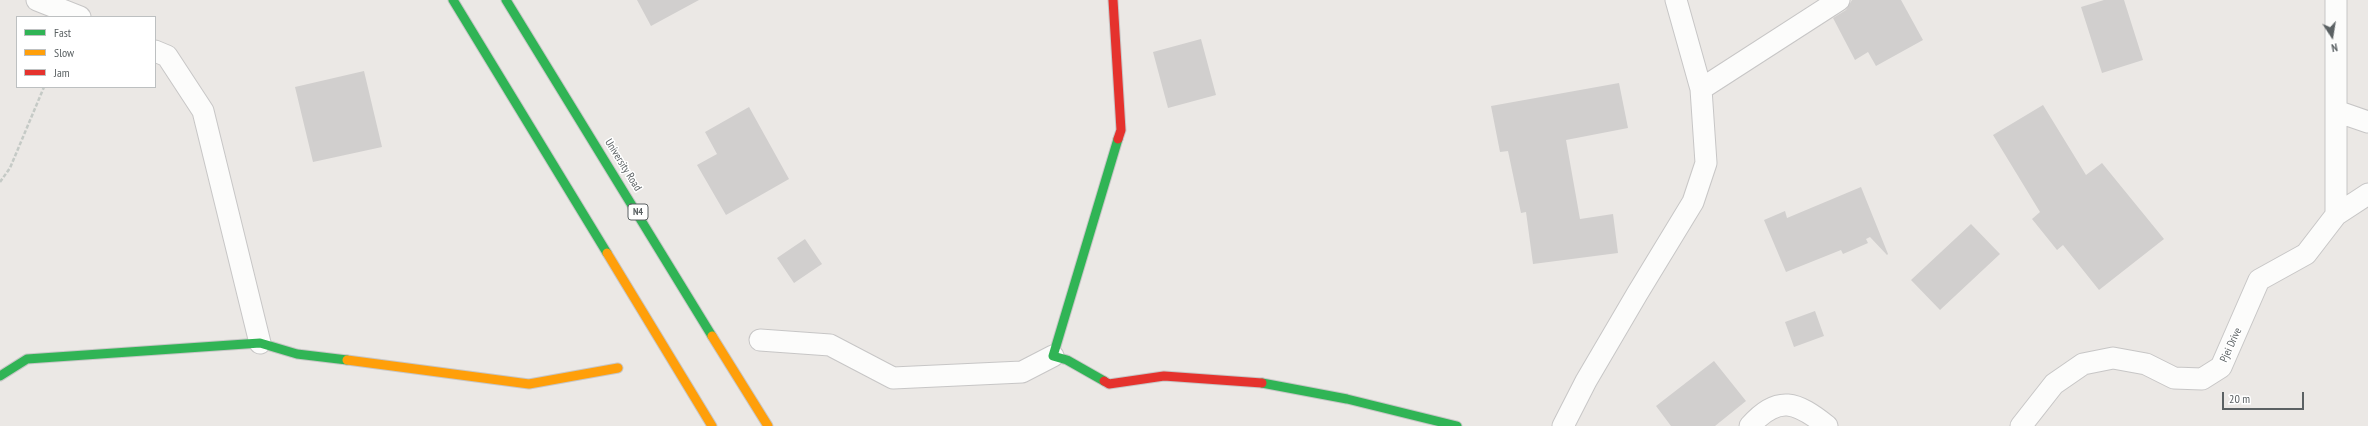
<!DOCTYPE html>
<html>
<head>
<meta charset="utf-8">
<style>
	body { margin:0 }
	#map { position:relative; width:2368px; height:426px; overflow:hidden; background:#ebe8e5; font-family:"PT Sans Narrow",sans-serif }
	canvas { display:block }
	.legend { position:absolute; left:16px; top:16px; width:140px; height:72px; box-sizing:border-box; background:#fff; border:1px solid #bdc0c1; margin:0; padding:5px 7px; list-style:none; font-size:12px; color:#5b6163 }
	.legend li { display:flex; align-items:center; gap:8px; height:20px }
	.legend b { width:20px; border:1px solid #bdc0c1 }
	.north { position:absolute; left:2312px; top:16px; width:40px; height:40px; -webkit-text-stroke:3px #fff; paint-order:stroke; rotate:168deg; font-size:11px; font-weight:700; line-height:16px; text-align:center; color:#5b6163 }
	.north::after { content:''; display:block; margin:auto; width:14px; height:18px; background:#5b6163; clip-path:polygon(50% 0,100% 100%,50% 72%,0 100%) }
	.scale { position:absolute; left:2222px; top:392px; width:82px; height:18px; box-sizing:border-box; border:2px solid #5b6163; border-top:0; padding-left:5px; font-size:12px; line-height:14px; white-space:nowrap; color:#5b6163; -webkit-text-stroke:3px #fff; paint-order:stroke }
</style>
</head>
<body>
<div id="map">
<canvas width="2368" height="426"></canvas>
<ul class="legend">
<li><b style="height:5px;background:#30b455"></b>Fast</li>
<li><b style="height:5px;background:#ff9f0a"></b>Slow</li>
<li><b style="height:5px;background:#e5322d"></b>Jam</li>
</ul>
<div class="north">N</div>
<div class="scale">20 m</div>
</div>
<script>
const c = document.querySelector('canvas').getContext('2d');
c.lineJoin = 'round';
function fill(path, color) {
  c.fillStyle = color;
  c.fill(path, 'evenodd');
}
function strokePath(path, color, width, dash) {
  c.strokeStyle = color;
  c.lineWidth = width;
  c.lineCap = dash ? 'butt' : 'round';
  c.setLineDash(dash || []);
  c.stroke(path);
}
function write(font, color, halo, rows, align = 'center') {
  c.font = font + ' "PT Sans Narrow",sans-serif';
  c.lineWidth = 3;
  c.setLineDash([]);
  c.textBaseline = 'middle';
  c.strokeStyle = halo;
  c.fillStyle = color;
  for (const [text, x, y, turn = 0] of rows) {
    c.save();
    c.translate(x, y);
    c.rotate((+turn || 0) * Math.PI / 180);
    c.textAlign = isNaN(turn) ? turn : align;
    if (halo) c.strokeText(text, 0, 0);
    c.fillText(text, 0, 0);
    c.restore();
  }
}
fill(new Path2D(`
	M637 0H699L651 26Z
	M1852 0H1901L1923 40 1876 66 1868 52 1855 60 1833 18 1846 10Z
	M2104 0H2124L2143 60 2102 73 2081 7Z
	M1201 39 1216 95 1168 108 1153 52Z
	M364 71 382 147 313 162 295 87Z
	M1619 83 1628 128 1566 140 1580 219 1613 214 1618 253 1533 264 1526 212 1521 213 1508 151 1500 152 1491 106Z
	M2043 105 2086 175 2102 163 2164 239 2099 290 2063 245 2057 250 2032 219 2040 212 1993 135Z
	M749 107 789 179 726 215 697 165 717 154 705 132Z
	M1861 187 1888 254 1887 255 1870 237 1866 239 1868 243 1843 254 1841 250 1786 272 1764 220 1785 211 1787 218Z
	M1971 224 2000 254 1940 310 1911 280Z
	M805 239 822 264 794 283 777 258Z
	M1815 311 1824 336 1794 347 1785 322Z
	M1714 361 1746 401 1715 426H1671L1656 406Z`), '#d1cfce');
const street = new Path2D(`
	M37 0 80 17
	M2336 0V215
	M155 51 167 56 203 111 260 343
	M1701 89 1839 0
	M2336 111 2368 122
	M760 340 830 345 893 378 1022 372 1053 356
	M1563 426 1586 381 1637 294 1693 202 1706 163 1701 89 1676 0
	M1750 426C1778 394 1797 402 1827 426
	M2021 426 2054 384 2083 364 2113 358 2146 364 2174 378 2202 379 2221 367 2259 280 2306 254 2336 215 2368 194`);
const fast = new Path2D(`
	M453 0 607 253
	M506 0 712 336
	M0 376 27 359 260 343 297 354 347 360
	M1104 381 1067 360 1053 356 1118 139
	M1262 383 1347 399 1457 426`);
const slow = new Path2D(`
	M607 253 712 426
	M712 336 768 426
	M347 360 529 384 618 368`);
const jam = new Path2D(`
	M1113 0 1121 130 1118 139
	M1104 381 1109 384 1164 376 1262 383`);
strokePath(street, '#c7c6c6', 23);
strokePath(fast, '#c7c6c6', 11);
strokePath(slow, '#c7c6c6', 11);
strokePath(jam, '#c7c6c6', 11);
strokePath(new Path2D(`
	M0 182 10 168 44 87`), '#c5cac6', 2.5, [4, 2]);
strokePath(street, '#fcfcfb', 21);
strokePath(fast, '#30b455', 9);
strokePath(slow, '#ff9f0a', 9);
strokePath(jam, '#e5322d', 9);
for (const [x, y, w] of [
	[638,212,20]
]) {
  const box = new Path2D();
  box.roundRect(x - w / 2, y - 8, w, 16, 3);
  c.fillStyle = '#fff';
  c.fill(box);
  strokePath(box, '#5b6163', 1);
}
write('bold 10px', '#5b6163', null, [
	["N4",638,212]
]);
write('11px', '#5b6163', '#fff', [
	["University Road",623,165,58],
	["Pjei Drive",2231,345,-65]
]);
</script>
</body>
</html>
